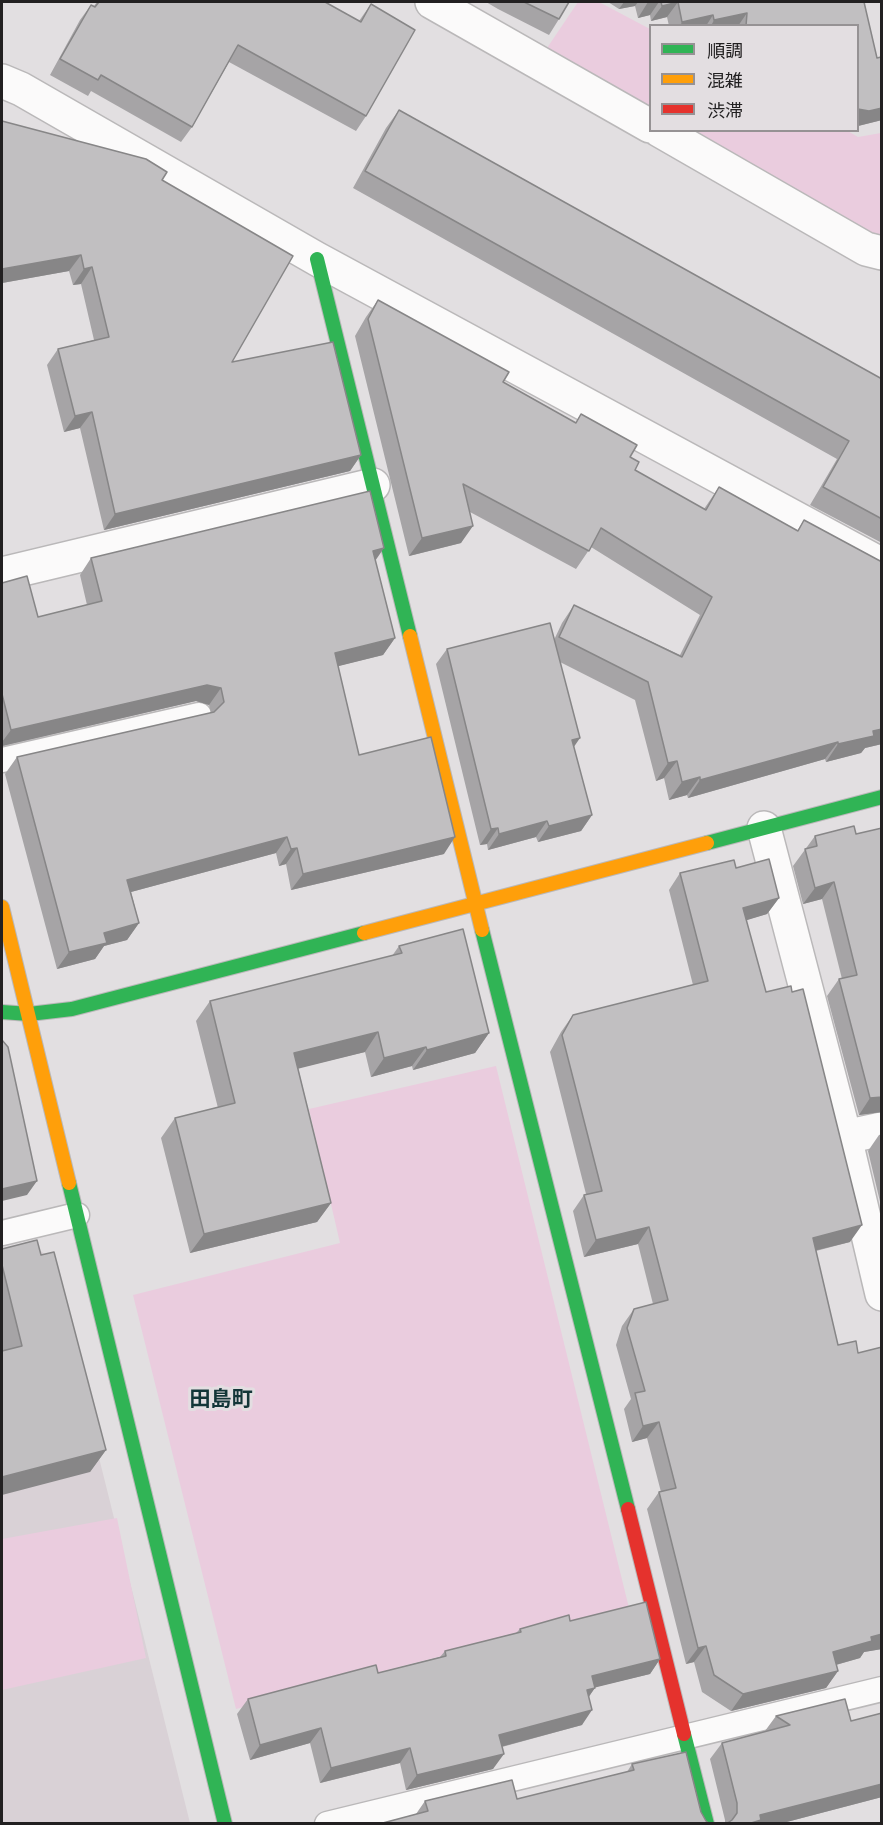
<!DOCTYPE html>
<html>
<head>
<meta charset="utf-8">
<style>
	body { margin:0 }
	#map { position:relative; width:883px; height:1825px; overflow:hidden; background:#e2dfe1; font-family:"Times New Roman","Noto Sans JP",serif }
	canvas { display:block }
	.frame { position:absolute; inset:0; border:3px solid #222021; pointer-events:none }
	.legend { position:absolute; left:649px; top:24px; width:210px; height:108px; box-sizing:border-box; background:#e3dee1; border:2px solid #969294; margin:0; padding:8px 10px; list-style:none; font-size:18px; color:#222021 }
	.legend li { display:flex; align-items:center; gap:12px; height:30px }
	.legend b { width:30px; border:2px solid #969294 }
</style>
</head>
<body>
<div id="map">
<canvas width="883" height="1825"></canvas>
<div class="frame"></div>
<ul class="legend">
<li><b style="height:8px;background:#30b455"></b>順調</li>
<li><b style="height:8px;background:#ff9f0a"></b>混雑</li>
<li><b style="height:8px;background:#e5322d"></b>渋滞</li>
</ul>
</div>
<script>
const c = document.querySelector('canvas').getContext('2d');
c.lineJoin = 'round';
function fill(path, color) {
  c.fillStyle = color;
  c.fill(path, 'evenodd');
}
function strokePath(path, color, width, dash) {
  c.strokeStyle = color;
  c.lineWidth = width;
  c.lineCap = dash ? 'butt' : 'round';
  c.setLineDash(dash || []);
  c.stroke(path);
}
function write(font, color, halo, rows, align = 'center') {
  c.font = font + ' "Times New Roman","Noto Sans JP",serif';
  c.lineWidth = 6;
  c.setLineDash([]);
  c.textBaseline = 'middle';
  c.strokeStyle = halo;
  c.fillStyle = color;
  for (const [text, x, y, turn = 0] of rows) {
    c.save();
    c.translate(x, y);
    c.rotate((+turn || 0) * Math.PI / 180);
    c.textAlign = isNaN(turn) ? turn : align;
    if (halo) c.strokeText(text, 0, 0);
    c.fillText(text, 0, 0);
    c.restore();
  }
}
fill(new Path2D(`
	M30 1243 49 1257 190 1823H2V1250Z`), '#d9d1d6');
fill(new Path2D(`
	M578 2H599L650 29V110L545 51Z
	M846 130 858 137 881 133V240L686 131Z
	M496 1066 629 1608 236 1709 133 1295 340 1243 309 1109Z
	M117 1518 146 1658 2 1690V1539Z`), '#eaccde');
const lane = new Path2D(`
	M2 760 199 715
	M2 1233 77 1215
	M327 1824 882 1689`);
const street = new Path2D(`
	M432 2 650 126
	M2 81 21 89 317 259 882 565
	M659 130 866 249 882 253
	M2 574 373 485
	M764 828 845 1137 882 1294
	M845 1137 882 1129`);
const fast = new Path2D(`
	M317 259 410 636
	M707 843 882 797
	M482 930 628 1509
	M2 1012 29 1014 72 1009 364 933
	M69 1183 225 1824
	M684 1734 707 1824`);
const slow = new Path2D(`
	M410 636 482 930
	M2 907 69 1183
	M364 933 707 843`);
const jam = new Path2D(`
	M628 1509 684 1734`);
strokePath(lane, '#bab8b9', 27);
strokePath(street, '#bab8b9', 36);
strokePath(fast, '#bab8b9', 16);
strokePath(slow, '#bab8b9', 16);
strokePath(jam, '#bab8b9', 16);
strokePath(lane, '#fbfafa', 24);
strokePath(street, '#fbfafa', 33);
strokePath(fast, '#30b455', 14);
strokePath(slow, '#ff9f0a', 14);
strokePath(jam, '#e5322d', 14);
fill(new Path2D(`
	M97 2H325L359 21 371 4 366 116 356 131 229 62 192 127 181 142 91 91 88 96 50 75 80 20 91 5 94 6Z
	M486 2H569L559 19 549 35 498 9Z
	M608 2H864L877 58H882V120L858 126V26H669L667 17 651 21 650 15 638 18 635 6 619 9Z
	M399 110 879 379 882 375V543L810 505 837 459 353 188 386 128Z
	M162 180 232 362 361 455 350 471 104 530 80 428 64 432 47 365 58 349 94 340 81 284 73 285 69 271 2 283Z
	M378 300 503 382 575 423 581 414 630 457 635 470 704 509 719 487 797 531 804 520 882 562V744L865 748 861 753 826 762 825 759 688 798 687 795 669 800 664 778 656 781 635 700 560 662 574 747 592 815 581 831 538 842 536 837 488 850 487 844 480 845 436 664 447 649 554 640 562 623 574 605 680 655 700 615 591 547 576 569 470 512 461 543 409 556 355 336 366 317Z
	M91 558 375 561 395 638 383 655 338 666 359 755 444 854 291 890 286 864 279 866 276 853 131 892 139 923 127 940 104 946 95 959 57 969 5 774 17 757 211 713 209 705 196 701 2 746V583L38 617 87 605 80 575Z
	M882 828V1112L859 1115 827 996 839 979H842L822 899 803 904 793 866 815 836 856 834Z
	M736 868 779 898 767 914 746 920 766 992 850 1242 816 1251 838 1345 858 1353 882 1347V1649L864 1652 860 1658 836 1665 838 1671 826 1688 731 1711 702 1692 694 1662 686 1664 647 1509 659 1492H661L647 1438 632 1442 624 1409 631 1399 616 1345 622 1326 634 1309 653 1304 638 1244 584 1257 573 1211 584 1195 586 1194 550 1052 561 1032 573 1015 693 985 669 890 680 873Z
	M399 946 489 1033 475 1053 413 1070 412 1066 371 1077 365 1052 298 1068 331 1203 317 1222 190 1253 161 1138 175 1118 218 1108 196 1021 210 1001 392 956Z
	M882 1134V1210L868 1151 879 1135Z
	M2 1249 41 1255 106 1450 90 1472 2 1351Z
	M570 1621 660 1659 650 1674 595 1687 589 1697 582 1725 502 1747 493 1769 406 1790 400 1763 320 1783 310 1743 250 1760 237 1714 248 1699 378 1673 440 1657 445 1651 516 1633 520 1629Z
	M882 1713V1797L779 1824H725V1820L710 1759 722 1743 765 1731 776 1716 851 1721Z
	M632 1764 701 1812 706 1821 416 1814 425 1801 517 1799 627 1772Z`), '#a6a4a6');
fill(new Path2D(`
	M624 2H638L635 6 619 9Z
	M648 2H659L650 15 638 18Z
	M678 2 667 17 651 21 662 6Z
	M747 13 738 26H711L714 20Z
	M713 15 706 26H680L682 22Z
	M882 108V120L858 126V109Z
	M81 255 69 271 2 283V269Z
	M92 267 81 284 73 285 84 269Z
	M92 412 80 428 64 432 75 416Z
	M361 455 350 471 104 530 115 514Z
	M473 526 461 543 409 556 422 538Z
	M384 548 373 564V551Z
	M395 638 383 655 323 670 335 653Z
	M207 685 221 688 209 705 196 701 2 746V742L11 730Z
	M882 729V744L865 748 861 753 826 762 838 744 873 731Z
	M580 738 569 754 572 740Z
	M838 742 825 759 688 798 700 780Z
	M677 761 664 778 656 781 668 763Z
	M700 777 687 795 669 800 682 782Z
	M592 815 581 831 538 842 549 826Z
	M547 821 536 837 488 850 499 834Z
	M498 828 487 844 480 845 491 829Z
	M287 837 276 853 116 896 127 880Z
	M455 837 444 854 291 890 303 874Z
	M297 848 286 864 279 866 291 849Z
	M834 882 822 899 803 904 815 888Z
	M779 898 767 914 731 925 743 908Z
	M139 923 127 940 104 946 95 959 57 969 69 952 104 933Z
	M378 1032 365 1052 281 1073 294 1053Z
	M489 1033 475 1053 413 1070 427 1050Z
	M426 1047 412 1066 371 1077 384 1058Z
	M882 1097V1112L859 1115 870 1098Z
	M37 1181 27 1195 2 1201V1189Z
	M331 1203 317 1222 190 1253 204 1234Z
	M862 1225 850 1242 801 1254 813 1238Z
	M649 1227 638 1244 584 1257 596 1240Z
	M659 1422 647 1438 632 1442 643 1426Z
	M106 1450 90 1472 2 1495V1477Z
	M882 1634V1649L864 1652 860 1658 821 1669 833 1652 871 1637Z
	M706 1646 694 1662 686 1664 698 1648Z
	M660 1659 650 1674 581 1691 592 1676Z
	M838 1671 826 1688 731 1711 743 1694Z
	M595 1688 584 1703 587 1690Z
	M592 1710 582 1725 489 1750 499 1735Z
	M321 1728 310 1743 250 1760 260 1745Z
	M410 1748 400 1763 320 1783 331 1768Z
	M504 1754 493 1769 406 1790 417 1775Z
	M882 1784V1797L779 1824H748L760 1815Z`), '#878687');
const building = new Path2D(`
	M99 2H325L361 22 371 4 415 30 366 116 238 45 192 127 101 75 98 80 60 59 91 5 95 7Z
	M524 2H569L559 19Z
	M661 2H864L877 58 881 57 882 58V108L869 111 858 109V26H746L747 13 714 20 713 15 682 22 678 2 662 6Z
	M399 110 882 379V519L823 487 849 441 365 171Z
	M2 121 146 159 167 172 162 180 293 256 232 362 333 342 361 455 115 514 92 412 75 416 58 349 109 337 92 267 84 269 81 255 2 269Z
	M378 300 509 372 503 382 576 423 581 414 637 445 630 457 639 462 635 470 706 510 719 487 798 531 804 520 882 562V729L873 731 874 736 838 744V742L700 780V777L682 782 677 761 668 763 648 682 559 637 574 605 682 657 712 597 601 528 589 551 463 484 473 526 422 538 368 319Z
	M370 491 384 548 373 551 395 638 335 653 359 755 431 737 455 837 303 874 297 848 291 849 287 837 127 880 139 923 104 933 107 943 69 952 17 757 214 712 224 702 221 688 207 685 11 730 2 694V583L27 576 38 617 102 601 91 558Z
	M550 623 580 738 572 740 592 815 549 826 547 821 499 834 498 828 491 829 447 649Z
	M854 826 856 834 882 828V1097L870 1098 839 979 857 975 834 882 815 888 805 849 817 846 815 836Z
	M769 859 779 898 743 908 766 992 791 986 792 992 803 989 862 1225 813 1238 838 1345 856 1341 858 1353 882 1347V1634L871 1637 872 1641 833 1652 838 1671 743 1694 714 1675 706 1646 698 1648 659 1492 676 1488 659 1422 643 1426 635 1393 645 1391 627 1328 634 1309 668 1300 649 1227 596 1240 584 1195 602 1191 562 1035 573 1015 708 981 680 873 734 860 736 868Z
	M463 929 489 1033 427 1050 426 1047 384 1058 378 1032 294 1053 331 1203 204 1234 175 1118 235 1103 210 1001 402 953 399 946Z
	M2 1040 8 1047 37 1181 2 1189Z
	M37 1240 41 1255 54 1252 106 1450 2 1477V1351L22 1346 2 1265V1249Z
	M646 1602 660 1659 592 1676 595 1688 587 1690 592 1710 499 1735 504 1754 417 1775 410 1748 331 1768 321 1728 260 1745 248 1699 376 1665 378 1673 446 1656 445 1651 521 1632 520 1629 569 1615 570 1621Z
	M845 1699 851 1721 882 1713V1784L760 1815 761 1820 748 1824H726L732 1820 737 1813V1803L722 1743 790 1725 776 1716Z
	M686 1752 701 1812 706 1821 710 1824H379L428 1811 425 1801 512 1780 517 1799 634 1770 632 1764Z`);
fill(building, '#c1bfc1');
strokePath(building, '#878687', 1.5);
write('bold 21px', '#133638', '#e3dee1', [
	["田島町",221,1401]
]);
</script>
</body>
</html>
